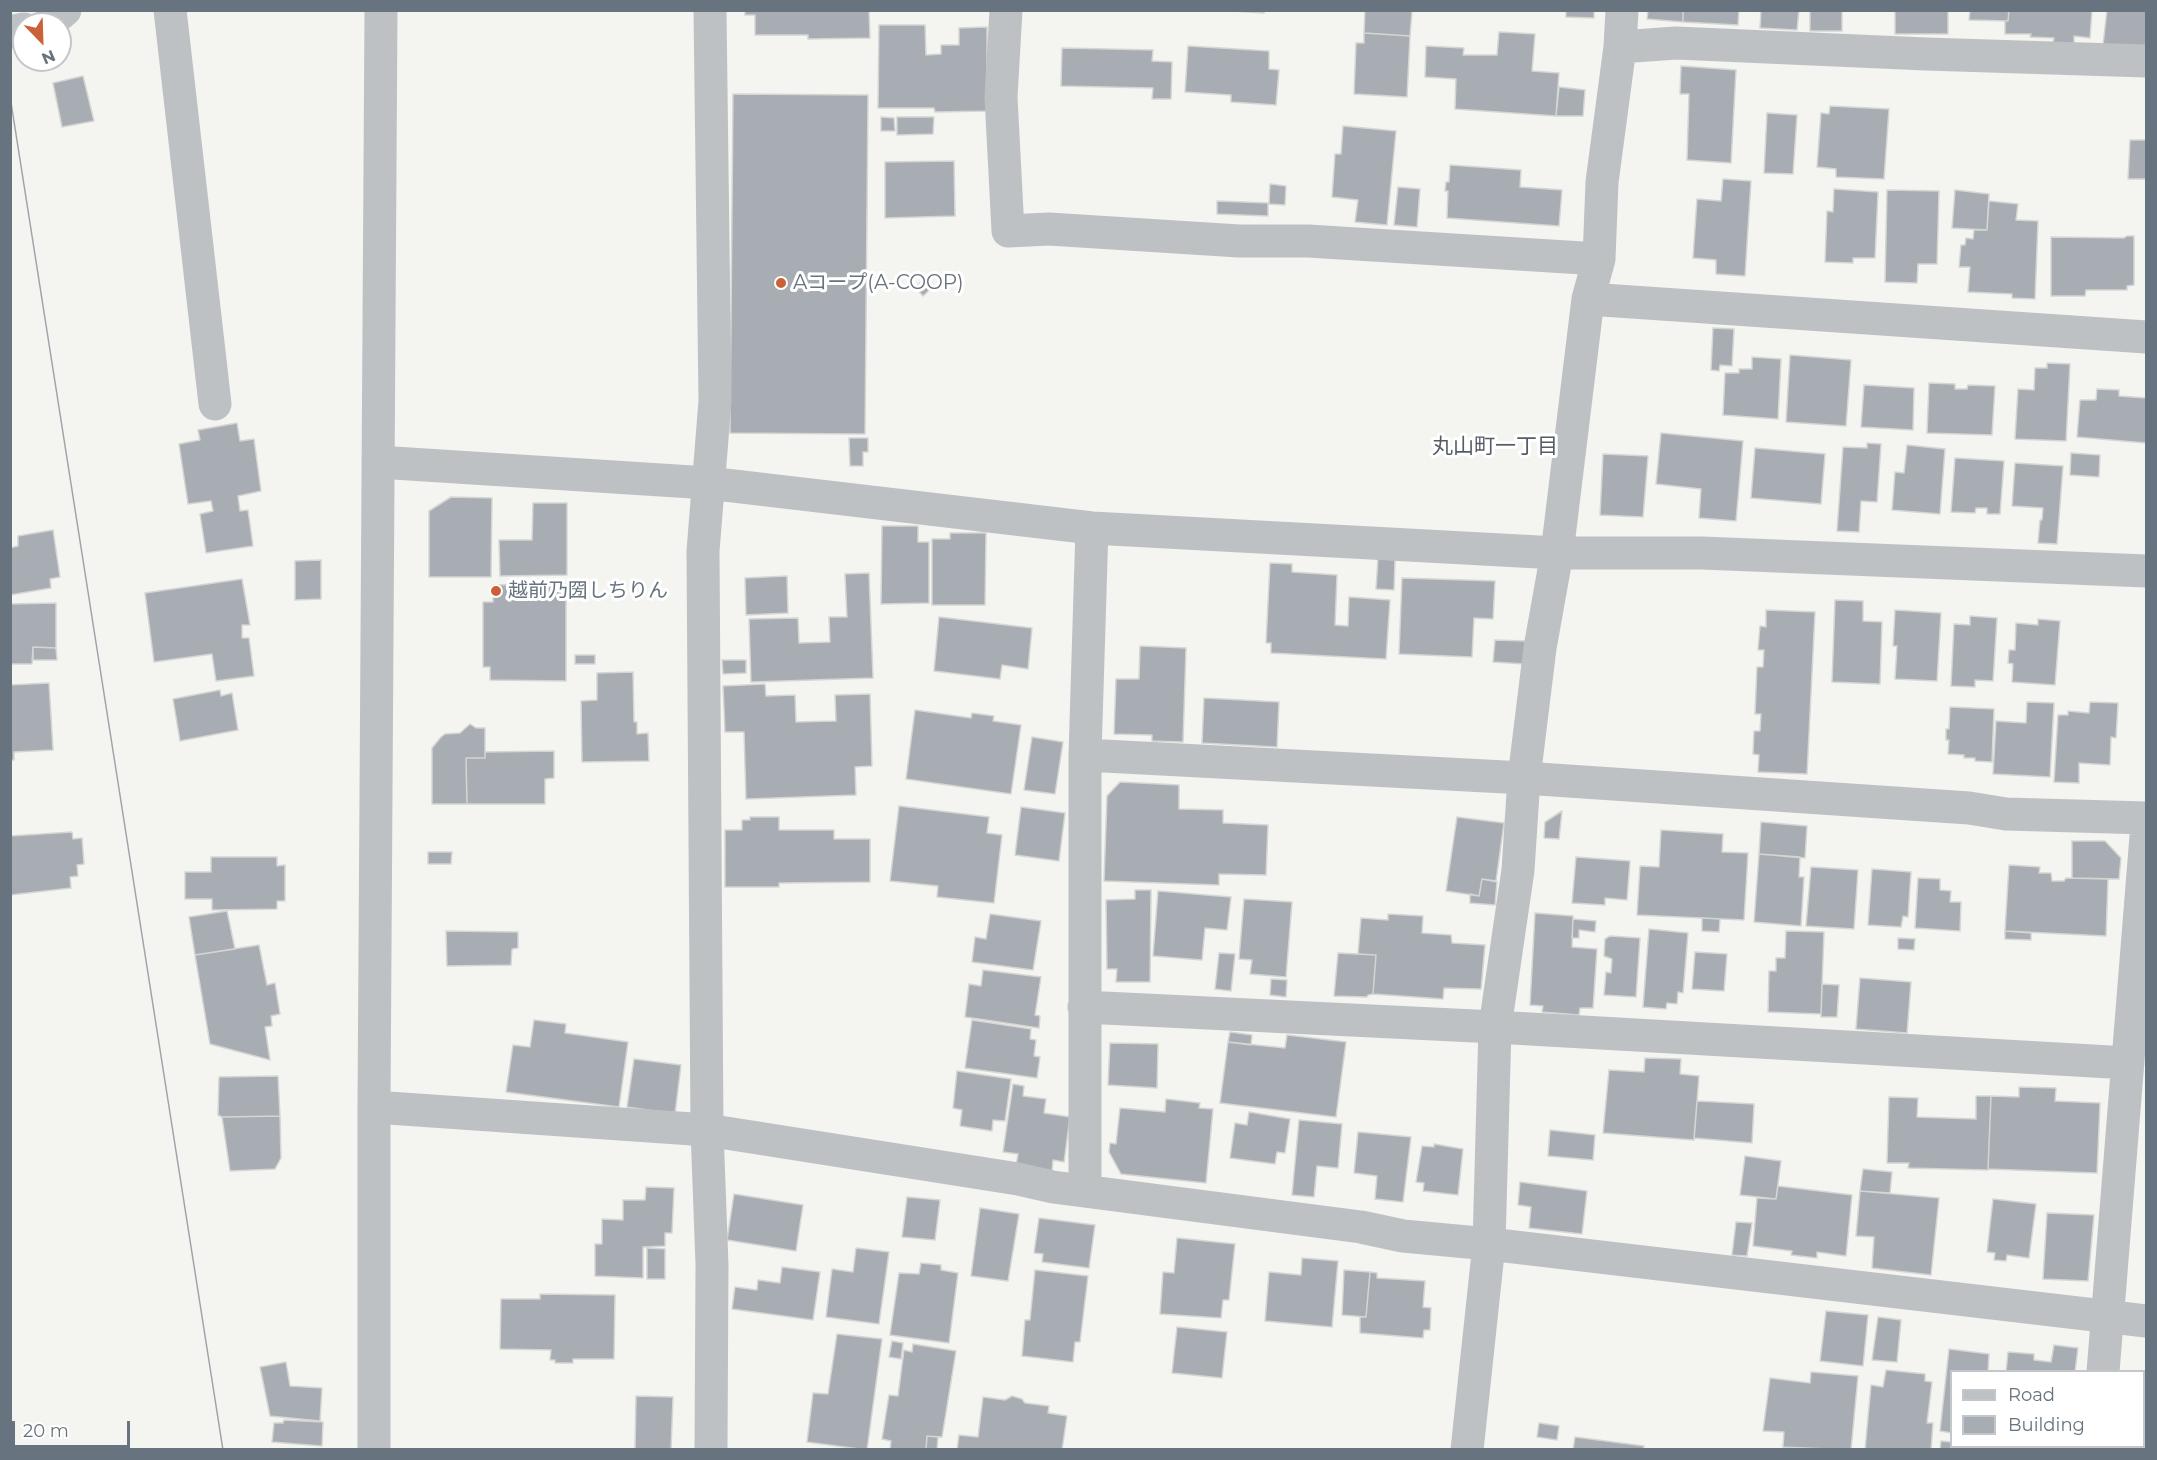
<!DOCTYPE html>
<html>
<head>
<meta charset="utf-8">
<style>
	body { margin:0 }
	#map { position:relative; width:2157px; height:1460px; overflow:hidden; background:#f4f4f1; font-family:Montserrat,sans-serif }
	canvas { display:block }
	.frame { position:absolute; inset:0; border:12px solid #67737e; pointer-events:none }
	.legend { position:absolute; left:1950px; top:1370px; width:195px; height:78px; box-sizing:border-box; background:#fff; border:2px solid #c2c7cb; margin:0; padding:8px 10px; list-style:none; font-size:18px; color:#67737e }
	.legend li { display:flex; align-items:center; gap:12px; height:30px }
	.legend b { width:30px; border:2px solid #c2c7cb }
	.north { position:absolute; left:12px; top:12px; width:60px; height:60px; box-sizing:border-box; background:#fff; border:2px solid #c2c7cb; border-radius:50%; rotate:157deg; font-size:16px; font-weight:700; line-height:24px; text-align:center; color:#67737e }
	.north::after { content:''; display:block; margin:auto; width:21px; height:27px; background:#cc6039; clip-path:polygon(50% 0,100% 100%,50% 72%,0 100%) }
	.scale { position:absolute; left:12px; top:1421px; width:118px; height:27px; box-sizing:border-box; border:3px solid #67737e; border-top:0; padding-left:8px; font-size:18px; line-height:21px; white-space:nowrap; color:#67737e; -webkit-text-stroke:4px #fff; paint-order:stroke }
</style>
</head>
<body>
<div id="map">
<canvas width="2157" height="1460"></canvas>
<div class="frame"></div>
<ul class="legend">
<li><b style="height:8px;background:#bec1c4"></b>Road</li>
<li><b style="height:16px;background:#a7adb2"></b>Building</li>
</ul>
<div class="north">N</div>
<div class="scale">20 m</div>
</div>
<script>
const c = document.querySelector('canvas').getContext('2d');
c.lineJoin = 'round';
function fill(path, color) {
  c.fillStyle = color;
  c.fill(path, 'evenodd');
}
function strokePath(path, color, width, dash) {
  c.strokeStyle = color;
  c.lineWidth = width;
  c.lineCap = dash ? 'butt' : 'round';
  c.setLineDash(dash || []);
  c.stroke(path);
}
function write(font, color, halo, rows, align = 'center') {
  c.font = font + ' Montserrat,"Noto Sans JP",sans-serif';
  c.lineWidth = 6;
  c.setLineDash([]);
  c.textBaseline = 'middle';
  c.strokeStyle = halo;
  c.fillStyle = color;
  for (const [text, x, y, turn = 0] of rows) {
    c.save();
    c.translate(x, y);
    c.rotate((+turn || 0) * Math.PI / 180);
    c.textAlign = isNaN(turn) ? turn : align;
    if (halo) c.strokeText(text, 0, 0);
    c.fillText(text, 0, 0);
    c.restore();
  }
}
const building = new Path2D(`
	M745 10H869L870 38 808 39V35H755V15H745Z
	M1045 10H1173V11Z
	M1217 10H1265L1264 13Z
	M1365 10 1412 11 1410 36 1364 33Z
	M1566 10H1594V18L1566 17Z
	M1648 10H1683V22L1647 19Z
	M1683 10H1739L1738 25 1683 22Z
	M1761 10H1799L1797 30 1760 28Z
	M1810 10H1842V31H1810Z
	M1895 10H1948V34H1895Z
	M1970 10H2009L2008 21 1969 20Z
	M2009 10H2092L2090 38 2074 36V44L2053 43 2054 38 2030 37 2031 34H2005V21H2008Z
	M2107 10H2146V48L2103 45Z
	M879 25H925L926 55 941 54V45H959V28L987 27V111L935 112 934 108H878Z
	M1499 32 1535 34 1532 71 1559 73 1556 116 1455 109 1456 79 1425 77 1426 46 1464 48 1463 55H1497Z
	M1364 33 1410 36 1407 97 1354 94 1356 43H1364Z
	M1188 46 1269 51V69L1279 70 1276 105 1231 102V95L1185 92Z
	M1062 48 1153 50 1152 61 1172 62 1171 99H1152L1153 88 1061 86Z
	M1681 66 1736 70 1731 163 1687 160 1689 94H1680Z
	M83 76 94 121 62 127 53 83Z
	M1559 87 1585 90 1583 116H1556Z
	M733 94 868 95 865 434 730 433Z
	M1830 106 1889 109 1884 179 1836 177V169L1817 167 1821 113 1829 114Z
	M1767 113 1797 115 1793 174 1764 173Z
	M881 117 894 118 895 131H881Z
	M897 117H934L933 134 897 135Z
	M1343 126 1396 131 1387 225 1355 222 1358 200 1332 197 1335 154H1341Z
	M2130 140H2146V179H2128Z
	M954 161 955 216 885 218V162Z
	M1450 165 1521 170 1520 187 1562 190 1559 226 1447 218 1448 191H1445L1446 182H1449Z
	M1723 179 1751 181 1745 276 1716 274V260L1693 258 1697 199 1721 201Z
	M1270 184 1286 186 1285 205 1269 204Z
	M1398 187 1420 189 1417 227 1394 225Z
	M1834 189 1878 192 1875 258H1853V263L1825 262 1827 211 1833 212Z
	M1887 190 1939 191 1937 264H1918L1917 283 1885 282Z
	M1955 190 1989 194 1987 230 1952 228Z
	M1217 201 1268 203V216L1217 214Z
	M1989 201 2018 204 2016 220 2038 221 2035 299 2012 298V294L1968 292 1970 267H1959L1961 245H1965L1966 238 1973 239 1974 230H1987Z
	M2127 236H2134V285L2127 286V290H2086L2085 296H2051V237L2124 238Z
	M927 277 934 286 923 296 915 287Z
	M1713 328 1734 329 1732 366 1720 365 1719 371 1711 370Z
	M1790 355 1851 360 1846 426 1786 422Z
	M1752 357 1781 359 1778 419 1723 415 1725 373H1739V369H1752Z
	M2047 363 2070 364 2066 441 2015 439 2018 389 2034 390 2035 368H2047Z
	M1929 383 1955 384V389H1967L1968 385 1995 386 1992 435 1927 433Z
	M1864 385 1914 388 1913 430 1861 427Z
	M2097 389 2119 390V396L2146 398V443L2077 437 2080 400H2096Z
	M237 423 240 441 254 439 261 491 238 496 240 511 248 510 253 546 206 553 200 514 213 511 211 501 188 504 179 444 200 440 198 430Z
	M1661 433 1743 441 1736 521 1699 518 1701 489 1656 484Z
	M849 438H868V452H863V466H850Z
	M1867 443 1881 444 1877 502 1861 501 1859 532 1837 531 1843 447 1867 448Z
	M1907 445 1945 449 1940 514 1892 510 1895 472 1904 473Z
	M1755 448 1825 454 1821 504 1751 498Z
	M2071 453 2100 455 2099 477 2070 475Z
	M1603 454 1648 456 1643 517 1600 515Z
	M1955 458 2004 461 2000 514H1987V508H1976L1975 513 1951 512Z
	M2015 463 2063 466 2057 544 2038 543 2040 520H2042L2043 508 2012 506Z
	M451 497 492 498 491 577H429V511Z
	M533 503H567V575L500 576 499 540H532Z
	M882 526H918V542H929V603L881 604Z
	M53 530 60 577 50 579 51 588 10 595V548L18 546V536Z
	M950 533H986L985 605H932V539H950Z
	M1378 558 1395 560 1394 590 1376 589Z
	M321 560V599L295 600V561Z
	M1270 563 1292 564V572L1337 575 1335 625 1348 626 1349 597 1390 600 1386 659 1271 653V643H1266Z
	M869 573 873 678 751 682 749 619 798 618 799 643 830 642 829 617H847L845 574Z
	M787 576 788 613 746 615 745 578Z
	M1402 578 1495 581 1493 619 1474 618 1472 657 1399 654Z
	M242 579 250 625H242V638H249L254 676 216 681 212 654 154 662 145 593Z
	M566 584V681L490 680V667H483V602H493V585Z
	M1835 600 1863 601V621L1882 622 1880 684 1832 682Z
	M56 603V648L33 647 32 664H10V604Z
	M1766 610 1815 612 1807 774 1758 772 1759 755 1753 754 1754 731H1760L1761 714H1755L1757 667H1763L1764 650H1758L1760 626 1766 627Z
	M1895 610 1941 613 1937 681 1895 679 1897 646H1893Z
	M1970 616 1997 618 1993 681 1975 680V687L1951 686 1954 624 1970 625Z
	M939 617 1032 628 1028 669 1002 665 1000 679 934 671Z
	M2038 619 2060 621 2055 685 2012 682 2013 664 2008 663 2009 650H2015L2016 623 2038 625Z
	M1495 640 1525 641 1524 664 1493 662Z
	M1140 646 1186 648 1183 742 1152 741V735L1114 734 1116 679H1139Z
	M33 647 56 648 57 660H33Z
	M575 655H595V664H575Z
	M722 660H746V673L723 674Z
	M633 672 634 722H637V734L648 733 649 761 582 762 581 701 597 700V673Z
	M49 683 53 750 14 752V760H10V685Z
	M765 684 766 696 795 695 796 722 836 721 835 695 870 694 872 766 855 767 856 795 746 799 744 732H725L723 686Z
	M220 690 221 696 232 693 238 730 180 741 173 699Z
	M1204 698 1279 702 1277 747 1202 743Z
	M2027 702 2054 703 2050 777 1993 774 1996 721 2026 723Z
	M2090 702 2118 703 2116 738 2111 737 2110 765 2079 763V783L2054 782 2058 715H2068V711L2089 713Z
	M1950 707 1994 709 1992 762 1975 761V758H1964V755L1948 754 1949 740H1946V729H1949Z
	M915 710 971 718 972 713 994 716 993 721 1021 725 1011 794 906 779Z
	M470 724 476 728H485V758H466L467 804H432V748L441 737 445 734 460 733Z
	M1032 737 1063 742 1055 794 1024 790Z
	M554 751V778L545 779V804H467L466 758H485V752Z
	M1120 782 1179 785V809L1223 810V823L1268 825 1266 875 1219 874V885L1104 881 1107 796Z
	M899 806 989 817 987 833 1002 835 994 903 937 897 938 886 890 881Z
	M1021 807 1065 813 1059 861 1015 855Z
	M1562 811 1559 839 1544 838 1545 822Z
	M750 817H779V830H834V839H870V882L779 883V887H725V830H742V820H750Z
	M1457 817 1504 823 1496 881 1482 879 1479 896 1446 891Z
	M1761 822 1807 826 1805 858 1759 854Z
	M1661 830 1723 834 1722 852 1748 853 1744 920 1637 915 1640 866 1659 867Z
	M72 832 73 839 82 838 84 864 77 865 78 876 70 877 71 888 10 895V836Z
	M2072 841H2105L2121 858 2119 879 2072 878Z
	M428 852H452L451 864H428Z
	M1759 854 1800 857 1799 877H1804L1801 926 1754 922Z
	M211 857H277V866L285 865V901H277V909L212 910V899H185V872H211Z
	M1576 857 1630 861 1627 900 1605 898V905L1572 903Z
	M2009 865 2040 867 2039 873H2051L2052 881H2064L2066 878 2108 879 2106 936 2005 931Z
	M1811 867 1858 870 1854 929 1806 926Z
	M1872 869 1911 872 1908 917 1903 916 1901 927 1868 925Z
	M1918 878 1940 879V890L1951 891 1950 902H1961L1960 931 1915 928Z
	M1482 879 1497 882 1495 905 1470 903V894L1479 896Z
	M1135 890H1151L1150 982H1116L1117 969H1107L1106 900 1135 899Z
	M1158 891 1231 897 1227 930 1205 928 1202 960 1153 956Z
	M1244 899 1292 902 1286 977 1250 974 1252 960 1239 959Z
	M227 911 235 949 195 955 189 917Z
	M1535 913 1573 916 1572 947 1597 949 1593 1008H1580L1579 1015 1542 1012 1543 1006 1530 1005Z
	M990 914 1041 921 1033 970 972 962 975 937 986 939Z
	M1388 914 1423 916 1422 933 1451 935 1452 943 1485 945 1481 989 1444 988 1443 999 1373 994 1376 955 1358 954 1361 918 1388 920Z
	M1702 918 1720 919 1719 932 1702 931Z
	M1573 919 1596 921 1595 932 1579 930V938H1572Z
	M1649 929 1688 933 1683 993 1678 992 1677 1004 1667 1003 1666 1009 1643 1007Z
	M446 931 518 932V948L512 949 511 965 447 966Z
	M1786 931 1824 932 1821 1014 1768 1012 1769 971H1776V958H1785Z
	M2005 931 2031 933V940L2005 939Z
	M1610 936 1640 938 1636 997 1604 995 1606 972 1611 973 1612 959 1604 956 1605 939Z
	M1898 938 1915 939 1914 950 1898 949Z
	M259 945 267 985 275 983 280 1014 271 1016 272 1026 265 1027 270 1060 210 1044 195 955Z
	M1695 952 1727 954 1724 991 1692 989Z
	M1219 953 1235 954 1231 991 1215 989Z
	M1338 953 1376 955 1373 994 1368 995 1367 997 1334 996Z
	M983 970 1041 977 1035 1015 1040 1016 1039 1028 965 1017 969 984 981 986Z
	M1860 978 1911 982 1907 1033 1856 1029Z
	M1271 979 1287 980 1286 997 1270 995Z
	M1822 984 1839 985 1837 1017H1821Z
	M534 1020 566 1024 565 1033 628 1042 619 1107 506 1092 513 1045 530 1047Z
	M972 1020 1031 1029 1030 1039 1036 1040 1034 1056 1040 1057 1037 1078 965 1068Z
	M1230 1032 1252 1035 1251 1045 1228 1042Z
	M1287 1035 1346 1042 1336 1117 1220 1103 1228 1042 1285 1048Z
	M1110 1043 1158 1044 1157 1088 1108 1085Z
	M1645 1058 1681 1059 1680 1074 1699 1076 1694 1140 1603 1133 1609 1070 1644 1072Z
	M634 1059 681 1065 675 1114 627 1107Z
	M957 1071 1011 1079 1005 1121 993 1120 992 1131 960 1126 962 1110 953 1108Z
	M278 1076 280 1116 222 1117 218 1115 219 1077Z
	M1013 1084 1024 1086 1023 1096 1046 1099 1044 1113 1070 1117 1064 1162 1053 1160 1052 1171 1016 1166 1018 1154 1003 1152Z
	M2019 1087 2056 1088 2055 1101 2100 1103 2097 1173 1988 1169 1991 1096 2019 1097Z
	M1976 1096H1991L1988 1170 1908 1168 1909 1163H1887L1889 1097 1918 1098 1917 1117 1976 1119Z
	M1166 1099 1200 1103 1199 1108 1213 1109 1206 1183 1121 1174 1109 1152 1110 1143 1116 1144 1120 1108 1165 1112Z
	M1697 1101 1754 1104 1752 1143 1694 1138Z
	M1249 1112 1290 1119 1285 1153 1277 1152 1275 1164 1230 1158 1235 1123 1247 1125Z
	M280 1116 281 1158 275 1169 230 1171 222 1117Z
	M1299 1120 1342 1124 1338 1168 1317 1166 1314 1197 1292 1195Z
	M1550 1130 1595 1135 1593 1160 1548 1156Z
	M1358 1132 1411 1137 1403 1202 1375 1199 1377 1176 1354 1173Z
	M1434 1144 1463 1149 1458 1195 1423 1191 1424 1183 1416 1182 1422 1146 1434 1147Z
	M1745 1156 1781 1161 1776 1199 1740 1195Z
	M1863 1169 1892 1172 1890 1193 1860 1191Z
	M1520 1182 1587 1191 1582 1234 1529 1228 1531 1207 1518 1205Z
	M1778 1186 1852 1195 1846 1256 1817 1252V1258L1791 1255 1792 1251 1753 1246 1757 1198 1776 1199Z
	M646 1187 674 1188 672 1233H665V1246L643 1247V1278L595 1276V1244H602V1219L623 1220V1200H645Z
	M1860 1191 1939 1198 1931 1275 1872 1268 1874 1237 1856 1236Z
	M734 1194 803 1205 796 1251 727 1240Z
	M907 1197 940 1200 935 1240 902 1237Z
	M1993 1199 2036 1204 2029 1258 2007 1255 2006 1261 1994 1260 1995 1253 1987 1252Z
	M980 1208 1019 1214 1008 1281 971 1276Z
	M2047 1213 2094 1215 2088 1281 2043 1279Z
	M1039 1218 1095 1225 1089 1268 1042 1262 1043 1254 1034 1253Z
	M1736 1222 1752 1223 1747 1256 1732 1255Z
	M1177 1238 1235 1244 1229 1300H1223L1221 1318 1160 1314 1163 1272 1174 1273Z
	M647 1248 665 1249V1279H647Z
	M856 1248 889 1252 879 1324 826 1317 832 1269 853 1272Z
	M1302 1258 1338 1261 1332 1327 1265 1321 1269 1272 1301 1275Z
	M921 1263 941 1265V1270L958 1273 949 1343 890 1335 899 1273 919 1274Z
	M782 1267 820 1272 813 1320 732 1309 735 1287 757 1290 758 1280 780 1283Z
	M1035 1270 1088 1276 1080 1342H1075L1073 1362 1022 1356 1025 1320H1030Z
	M1344 1270 1370 1272 1366 1317 1342 1315Z
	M1370 1272 1377 1273V1278L1425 1281 1423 1307 1431 1308 1430 1330H1424L1423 1338 1360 1333V1317H1366Z
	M540 1294 615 1295 614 1359H573V1363H555V1360H550L551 1350 500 1349 501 1299H540Z
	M1826 1311 1868 1315 1863 1366 1820 1361Z
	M1878 1317 1901 1320 1897 1362 1872 1360Z
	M1177 1327 1227 1332 1222 1378 1172 1373Z
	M837 1334 882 1339 867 1450 807 1442 813 1393 828 1394Z
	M892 1341 903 1343 901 1359 889 1357Z
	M913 1344 956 1351 942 1437 927 1436 926 1450H890L891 1441 882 1439 889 1395 898 1396 904 1350 912 1352Z
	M2054 1345 2078 1348 2075 1372H2006L2008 1352 2034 1354V1360L2051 1362Z
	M1949 1349 1989 1354 1988 1372H1952V1433L1940 1431Z
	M286 1362 290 1386 322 1388 320 1421 270 1416 260 1367Z
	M1886 1370 1925 1374V1381L1932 1382 1927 1423H1933L1931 1450H1865L1871 1385 1883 1387Z
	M1811 1372 1858 1376 1851 1450 1783 1447 1784 1432 1763 1431 1770 1378 1810 1383Z
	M2144 1375H2146V1424L2144 1423Z
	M636 1396 673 1397 671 1450H635Z
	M1012 1396 1022 1399 1025 1403 1049 1406 1048 1413 1067 1416 1062 1450H957L959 1435 978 1437 983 1397 1005 1400Z
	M284 1420 323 1422 322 1446 272 1442 274 1423H283Z
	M1539 1423 1559 1426 1557 1440 1537 1437Z
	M927 1436 938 1437 937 1450H926Z
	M1575 1437 1644 1446 1643 1450H1573Z
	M1941 1441 1952 1442V1446H1990V1450H1940Z`);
fill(building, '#a7adb2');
strokePath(building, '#d5d5d3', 1.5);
strokePath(new Path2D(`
	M170 10 215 404
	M710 10 715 401 703 551 707 1130 712 1265 711 1450
	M1006 10 1001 97 1008 231 1049 229 1239 241H1308L1599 259
	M48 24 65 10
	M10 32 24 29
	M1620 47 1676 43 1926 54 2146 61
	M1588 299 2146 337
	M378 462 708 483 1092 528 1557 553H1702L2146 571
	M1085 755 1524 778 1969 808 2006 814 2146 818
	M1084 1007 1495 1027 2128 1063
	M374 1107 707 1130 1018 1179 1053 1187 1361 1227 1403 1236 1489 1244 2146 1321
	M1085 1191V755L1092 528
	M2103 1372 2146 836
	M374 1450V1107L381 10
	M1467 1450 1489 1244 1495 1027 1518 870 1524 778 1540 648 1557 553 1588 299 1599 259 1602 182 1620 47 1622 10
	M2097 1450V1446`), '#bec1c4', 33);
strokePath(new Path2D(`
	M10 96 223 1450`), '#9fa4a9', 1.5);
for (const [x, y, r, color] of [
	[781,283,6,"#cc6039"],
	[496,591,6,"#cc6039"]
]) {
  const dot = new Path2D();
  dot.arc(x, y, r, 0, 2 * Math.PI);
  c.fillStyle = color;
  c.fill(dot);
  strokePath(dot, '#fff', 2);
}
write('20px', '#67737e', '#fff', [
	["Aコープ(A-COOP)",793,283],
	["越前乃圀しちりん",508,591]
], 'left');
write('21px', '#545c64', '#fff', [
	["丸山町一丁目",1495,447]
]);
</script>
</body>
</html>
